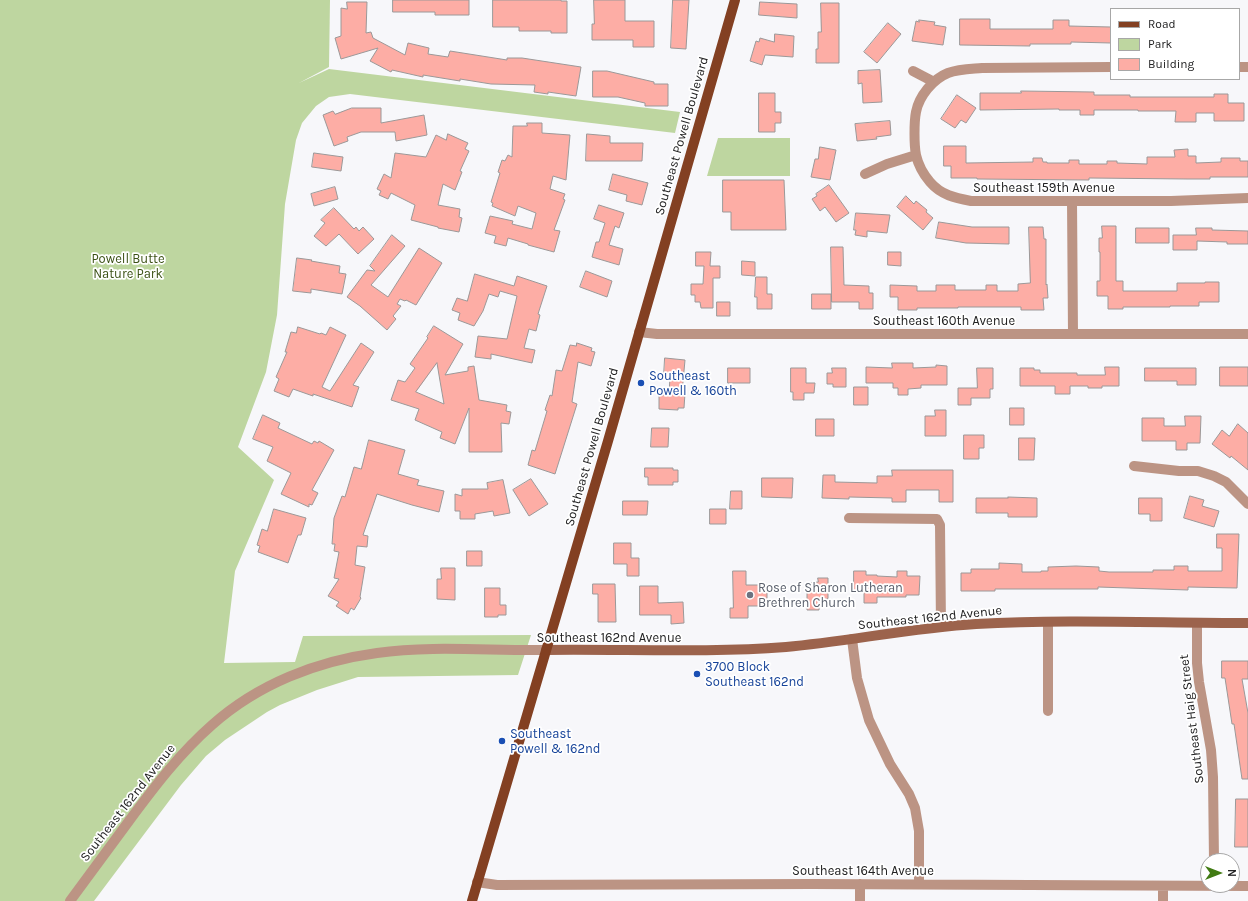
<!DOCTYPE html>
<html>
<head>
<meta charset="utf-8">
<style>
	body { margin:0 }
	#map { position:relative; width:1248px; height:901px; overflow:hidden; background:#f7f7fa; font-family:Karla,sans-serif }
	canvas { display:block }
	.legend { position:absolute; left:1110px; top:8px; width:130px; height:72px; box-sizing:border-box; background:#fff; border:1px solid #a7a7a7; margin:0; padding:5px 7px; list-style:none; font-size:12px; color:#222223 }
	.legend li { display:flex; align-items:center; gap:8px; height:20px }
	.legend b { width:20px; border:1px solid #a7a7a7 }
	.north { position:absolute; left:1200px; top:853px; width:40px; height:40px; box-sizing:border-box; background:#fff; border:1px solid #a7a7a7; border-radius:50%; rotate:90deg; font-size:11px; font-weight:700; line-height:16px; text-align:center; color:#222223 }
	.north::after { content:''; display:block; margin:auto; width:14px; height:18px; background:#417b13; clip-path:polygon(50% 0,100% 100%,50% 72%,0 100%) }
</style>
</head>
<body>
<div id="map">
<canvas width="1248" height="901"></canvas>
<ul class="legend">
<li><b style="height:5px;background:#834022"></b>Road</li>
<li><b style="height:11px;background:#bed6a0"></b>Park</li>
<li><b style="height:11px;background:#fdada5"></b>Building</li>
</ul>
<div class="north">N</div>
</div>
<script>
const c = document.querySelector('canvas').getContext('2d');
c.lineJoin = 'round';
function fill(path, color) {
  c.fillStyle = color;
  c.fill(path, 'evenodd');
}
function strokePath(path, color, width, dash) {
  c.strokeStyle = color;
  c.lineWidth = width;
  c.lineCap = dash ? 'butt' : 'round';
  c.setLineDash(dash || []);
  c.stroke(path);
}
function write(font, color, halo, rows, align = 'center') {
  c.font = font + ' Karla,sans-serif';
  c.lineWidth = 3.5;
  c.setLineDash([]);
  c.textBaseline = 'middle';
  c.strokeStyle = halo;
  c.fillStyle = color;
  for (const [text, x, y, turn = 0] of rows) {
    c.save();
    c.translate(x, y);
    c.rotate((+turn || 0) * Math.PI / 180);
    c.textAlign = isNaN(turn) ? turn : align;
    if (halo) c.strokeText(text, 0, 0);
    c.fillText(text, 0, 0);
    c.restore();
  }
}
fill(new Path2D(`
	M0 0H330L329 67 299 83 329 69 680 112 675 133 350 94 329 97 316 106 302 123 296 140 285 204 277 315 266 372 238 447 274 480 235 571 224 663 295 662 303 636 531 635 518 675 358 677 317 690 280 705 267 712 225 740 206 756 181 785 94 901H0Z
	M718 138H790V176H707Z`), '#bed6a0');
const building = new Path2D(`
	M393 0H469V15H435V12H393Z
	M493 0H561V1H567V33H551V31H519V27H493Z
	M594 0H625V21H654V47H633V40H592V24H594Z
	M673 0H689L686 49 671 48Z
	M347 2H367L366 33 371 32 373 38 405 55 408 43 429 48 428 54 448 57 450 51 507 60V58H522L581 67 576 96 548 92V94L534 92 535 85 491 84 460 79V81L423 75V77L392 70 391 72 370 61 378 48 341 59 335 38 341 36V8L347 9Z
	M760 2 797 4V18L759 15Z
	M821 3H839V63H816V49H818V32H821Z
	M960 19H990V29H1053V20H1069V26L1111 27V43L1071 42V44H1030V46L960 45Z
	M919 20 935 22 934 25 946 27 943 45 912 41 916 21 919 22Z
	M888 23 901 34 877 63 864 52Z
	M775 34 794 36 793 57 765 55 762 65 750 61 756 41 759 42 760 38 774 42Z
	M880 70 882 102 863 103 862 83 858 84V71Z
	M593 71H607L654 82V84H668V106H645V103L618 97H593Z
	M1021 91 1094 92V95H1130V97H1214V94H1228V103H1244V121H1214V113H1196V122H1175L1176 111H1138V110H1094V115H1080V110H1059V109L980 110V93H1021Z
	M759 93H775V112H781V123H775V132H759Z
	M957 95 976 108 966 123 961 120 955 128 941 119Z
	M352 108H381V123L424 115 427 135 396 141 395 132H361L347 137 348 141 334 146 323 115 333 111 335 114Z
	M890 121 891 135 876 137 877 139 857 141 855 124Z
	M527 123H542V133L570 135 566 180 553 176 550 189 565 194 563 199 565 200 554 230 560 231 554 252 528 245V244L508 238 506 246 494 243 496 236 485 233 490 216 513 221 512 224 532 229 536 213 518 206 515 216 492 206 493 203 491 202 500 173 498 172 502 160 505 161 508 155 512 157 513 126H527Z
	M448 134 468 143 465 149 469 151 460 171 462 172 455 190 443 184 438 205 460 209 459 217 462 218 459 232 438 228V227L411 220 415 205 391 193 388 199 379 195 381 191 377 189 384 174 391 178 395 153 426 157 436 135 446 140Z
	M587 134 610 136V143H643L642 161H586Z
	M944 146H966V163L1033 162V158H1042L1043 162H1047V163H1069V160H1079V164H1107V161H1117V163L1147 164V157H1175L1174 150 1188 149V156H1196V163L1221 162V158H1240V161H1248V177H1210V179H1187L1089 178V180L977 179V178H951V166H944Z
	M820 147 836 150 830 180 811 177 815 159H818Z
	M314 153 343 157 341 171 312 167Z
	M613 174 648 183 642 205 626 201 627 195 609 190Z
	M723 180H784L786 230H731V212H723Z
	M829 185 849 213 836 222 825 207 820 211 812 199 817 196 816 194Z
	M335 187 338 199 314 206 311 194Z
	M906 196 914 204 916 201 927 210 926 212 933 218 923 230 897 207Z
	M599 205 624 213 619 228 615 226 609 245 623 249 619 265 592 257 596 242H599L605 223 594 219Z
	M334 208 354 229 356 227 359 231 363 227 374 239 358 254 339 234 326 246 314 236 325 223 321 220Z
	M856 213 890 215 887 233 867 231V237L855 235 856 230H854Z
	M939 222 972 227H1009V244L966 243 936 238Z
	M1102 226H1116V281H1123V291H1177V283H1205V282H1219V302H1199V306H1170V307H1123V309H1108V296H1097V281H1100V252H1099V238H1102Z
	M1029 227H1043L1044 239H1046V285L1047 284 1048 298H1043L1044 310H1021V307H958V308H917V310H898V297H890V285L917 286V291H936V285H955V290H986V285H997V291H1018V284L1030 283Z
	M1136 228H1169V243H1136Z
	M1196 228H1212V230L1248 231V244H1227V242L1197 241V250H1173V235H1196Z
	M392 235 405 246 371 285 388 297 419 248 442 263 416 305 406 300 405 301 400 299 397 304 401 306 393 316 396 319 387 330 360 306 347 297 367 270 375 271 370 266Z
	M831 247H843L844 285 869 286V293H873V309H859V302H832Z
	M696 252H711L710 266H720V278H713V308H701L700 302H695V295H691V284H703L704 266H696Z
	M888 252H901V266L888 265Z
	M297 258 312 260 311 261 340 266 339 273 346 274 342 294 311 289V293L293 291Z
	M742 261 755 262V276L742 275Z
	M586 271 612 281 607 297 580 287Z
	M475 274 514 286 517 276 547 286 538 314 540 315 536 331 529 329 524 348 535 350 532 363 491 354V359L475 357 478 336 507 339 517 296 500 291 498 297 489 294 483 311 474 326 458 320 460 313 452 310 457 298 467 301Z
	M756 277H767V294H772V309H757V297H755Z
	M812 294H831V309H812Z
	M717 302H730V316H717Z
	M434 326 463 344 445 375 468 371V367L474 366 479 400 507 405 506 411 511 412 509 424 501 423 502 452H469V408L455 444 440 438 442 432 415 420 419 409 391 400 398 380 405 382 415 368 410 364 428 338 427 337ZM437 363 440 381 444 404 416 392Z
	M298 327 320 334 321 333 326 335 330 327 346 335 322 387 330 391 361 343 374 352 353 385 359 387 352 407 313 394V396L293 389 289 397 274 391 279 379 276 377 287 352H285L291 332 296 333Z
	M577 343 592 348 591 351 595 352 591 366 578 362 572 402 577 404 555 474 528 465 532 450 535 451 547 411 545 410 550 395 552 396 556 370 562 371 570 345 576 346Z
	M665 358 685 360 682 393H685L684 408H678V410L659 409V395H669L670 376 664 375Z
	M892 363H913V368L936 367V365L947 366V385H921V388L908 389V395H898V388H893V383H866V367L892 368Z
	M1105 367H1119V386H1102V388H1088V386H1070V394H1055V386H1020V368H1034V370H1040V373H1077V375H1105Z
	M1220 367H1248V386H1220Z
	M728 368H750V383H728Z
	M791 368H806V383H815L814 393H804V400H793V392H791Z
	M832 368H846V387H833V384H827V373H832Z
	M977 368H993V389H990V398H971V405H958V388H977Z
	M1145 368H1196V385H1177V381H1145Z
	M854 387H868V405H854Z
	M1010 408H1024V425H1010Z
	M935 410H946V436H925V416H935Z
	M263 415 280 423 278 428 312 444 314 441 318 443 319 441 334 450 312 490 318 493 312 505 309 504V507L281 494 291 473 267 461 273 447 253 439Z
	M1185 416H1201L1200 443H1187V450H1176V441H1142V418H1164V426H1185Z
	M816 419H834V436H816Z
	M1238 424 1248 433V470L1231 456 1230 458 1212 444 1222 430 1229 436Z
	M652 428H669L668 447H651Z
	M964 435H984V448H979V459H964Z
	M1019 438H1035L1034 460H1019Z
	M369 440 405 450 398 474 419 480 417 485 444 491 439 512 412 505 377 494 363 535 368 536 367 547 357 546 355 565 365 567 360 597 361 598 354 610 351 608 348 614 336 606 339 602 328 596 339 579 334 578 339 552 334 551 335 544H332L334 518 342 496 345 497 354 467 361 469Z
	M645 468H673V470H678V482H673V485H648V477H645Z
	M892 470H953V502H939V490H906V502H892V498L849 497V499L822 498 823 475H835V482L877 483V476H892Z
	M762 478H793L792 498 762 497Z
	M531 479 548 504 529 516 513 490Z
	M503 480 510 513 494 516 493 511 475 514V519H460V511H455V494L462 496V489H488L487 483Z
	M731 491H742V509H730Z
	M1190 496 1204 500 1202 506 1219 511 1214 527 1184 518Z
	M1008 497 1037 498V517H1008V513H976V498H1008Z
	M1139 498H1162V521H1150V514H1139Z
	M623 501H648L647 515H623Z
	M274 509 306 518 301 535H298L288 563 258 552 260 546 257 545 262 529 267 531Z
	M710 509H726V524H710Z
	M1217 534H1239L1237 588 1188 587V590L1098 587V589H995V591H961V573H971V569H999V563L1022 564V572H1041V571H1048V567L1076 566 1099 567V571L1109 572H1153V570H1174V566H1188V571H1222V548H1217Z
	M614 543H631V558H639V576H627V564H614Z
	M467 551H482V566H467Z
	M441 568H455V600L437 599V579H441Z
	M733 571H746V585H767V606H748V618H730V608H733Z
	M854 571H866V575H877V576L897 577V571H907V576H920L919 595H906V597H877V603H864V591H854Z
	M818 578H828V599H819V610H807V583L818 582Z
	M593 584H615L616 622H598V594H593Z
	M640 586H658V603L683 602 684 623 671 624V615H640Z
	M485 588H500V605H506V615H498V617H485Z
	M1222 661H1248V679H1242L1248 713V779H1242L1234 724H1232L1225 678H1222Z
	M1236 799H1248V847H1235Z`);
fill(building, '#fdada5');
strokePath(building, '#9b9898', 1);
strokePath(new Path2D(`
	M1111 67 982 68C971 69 959 69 948 73 933 79 919 96 916 112 914 122 914 145 916 155 918 164 924 175 930 182 941 195 955 198 971 201H1171L1248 198
	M1239 67H1248
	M913 71 934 82
	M865 174 887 164 916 155
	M1072 201 1073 334
	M639 332 657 334H1248
	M1134 466 1179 471H1198L1214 476 1226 482 1248 504
	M849 518 937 519 940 525 941 627
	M1048 622V711
	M1197 623V663L1199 682 1211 750 1213 777 1214 861
	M852 639 857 678 869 720 890 764 909 794 915 808 919 831V884
	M477 882 497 885 812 884 1248 886
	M860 901V884
	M1163 901V886`), '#bc9484', 10);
strokePath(new Path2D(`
	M70 901C90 874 110 847 129 821 155 786 180 753 212 725 258 684 317 661 377 653 432 645 491 651 546 650`), '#bc9484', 10);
strokePath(new Path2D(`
	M546 650C626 649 706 653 786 647 850 641 912 628 976 624 1066 619 1157 623 1248 623`), '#9c634c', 10);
strokePath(new Path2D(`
	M472 901 608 441 735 0`), '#834022', 10);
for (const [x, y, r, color] of [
	[641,383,4,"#1a4fb4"],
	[750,595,4,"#6b7280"],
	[697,674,4,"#1a4fb4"],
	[502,741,4,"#1a4fb4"]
]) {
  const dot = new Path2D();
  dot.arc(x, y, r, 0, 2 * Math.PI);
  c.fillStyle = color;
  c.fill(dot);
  strokePath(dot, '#fff', 1.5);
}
write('13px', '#222223', '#fff', [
	["Southeast Powell Boulevard",682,136,-74],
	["Southeast 159th Avenue",1044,188],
	["Southeast 160th Avenue",944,321],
	["Southeast Powell Boulevard",592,447,-74],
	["Southeast 162nd Avenue",930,618,-6],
	["Southeast 162nd Avenue",609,638],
	["Southeast Haig Street",1192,719,-97],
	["Southeast 162nd Avenue",128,803,-52],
	["Southeast 164th Avenue",863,871]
]);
write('13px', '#3b5115', '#fff', [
	["Powell Butte",128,259],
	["Nature Park",128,274]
]);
write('13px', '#164399', '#fff', [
	["Southeast",649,376],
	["Powell & 160th",649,391],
	["3700 Block",705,667],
	["Southeast 162nd",705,682],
	["Southeast",510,734],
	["Powell & 162nd",510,749]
], 'left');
write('13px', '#5b616d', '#fff', [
	["Rose of Sharon Lutheran",758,588],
	["Brethren Church",758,603]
], 'left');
</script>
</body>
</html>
